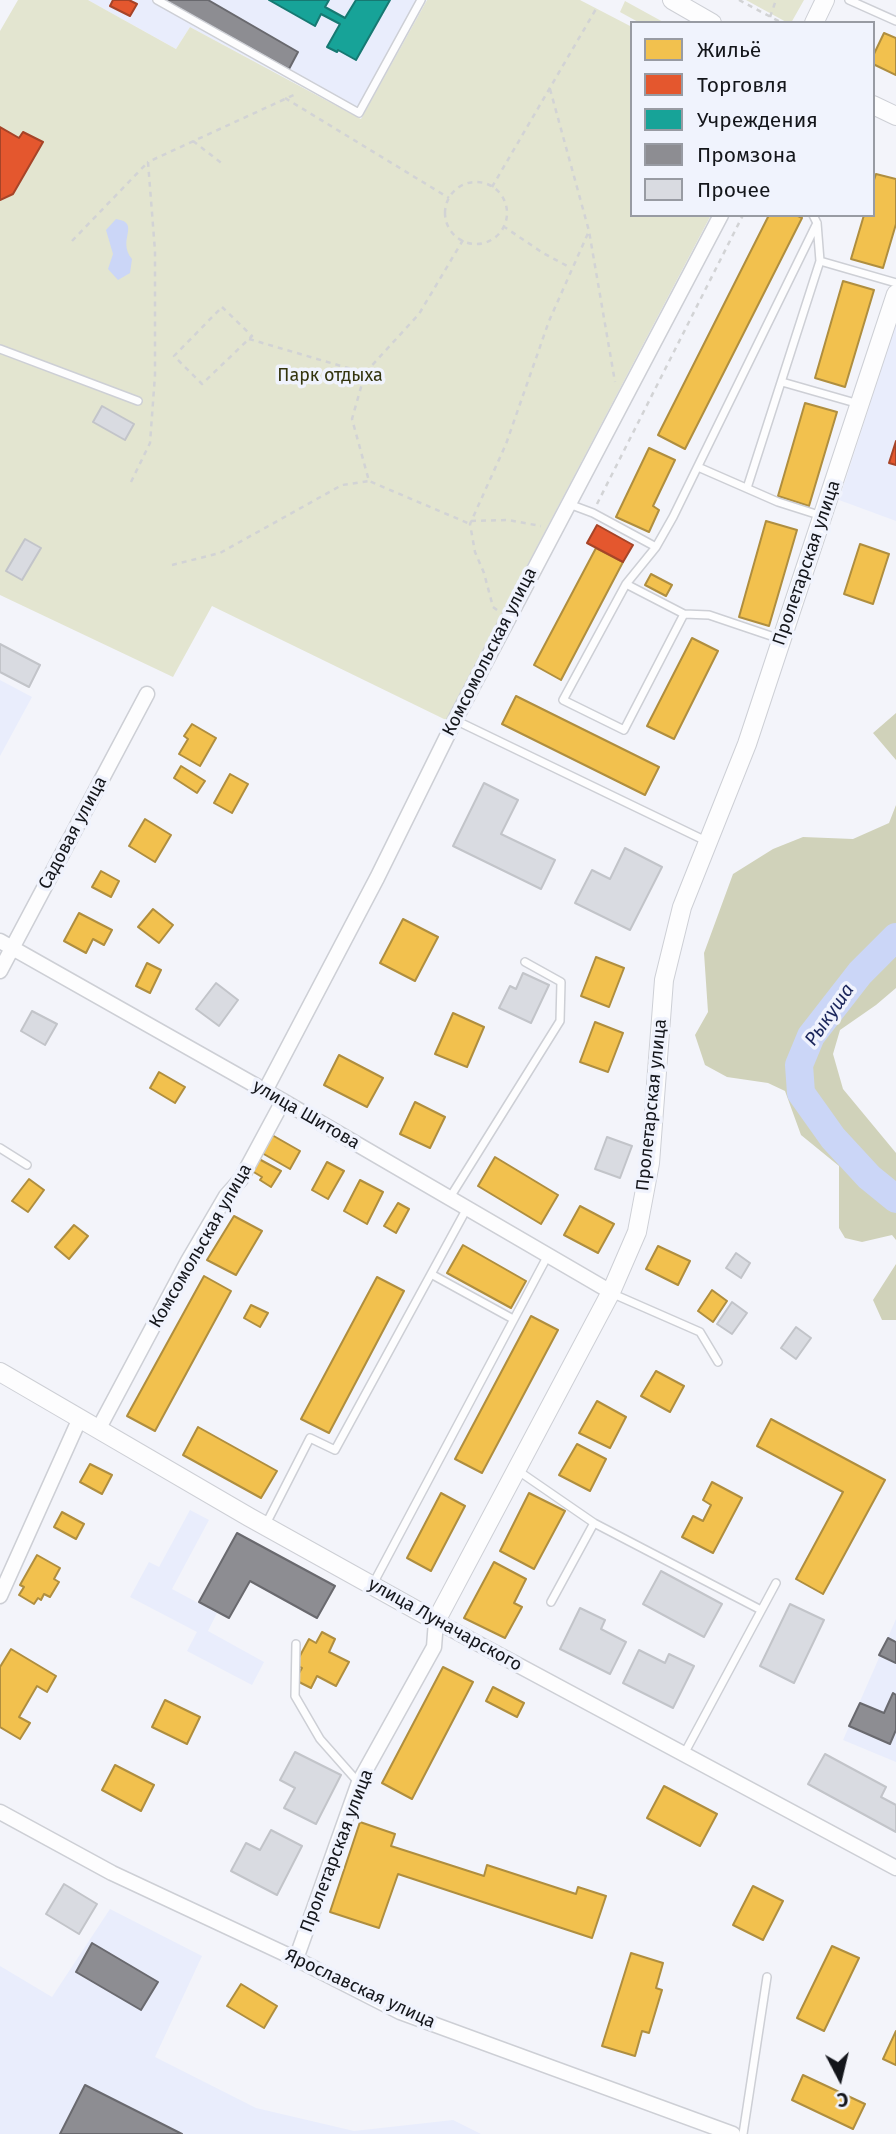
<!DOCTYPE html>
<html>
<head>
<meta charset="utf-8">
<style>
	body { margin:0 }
	#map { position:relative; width:896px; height:2134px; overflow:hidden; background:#f3f4fa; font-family:"Fira Sans",sans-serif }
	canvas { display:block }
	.legend { position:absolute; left:630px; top:21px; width:245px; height:196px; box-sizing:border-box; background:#f0f3fd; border:2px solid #989ba3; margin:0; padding:9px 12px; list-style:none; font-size:21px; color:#14161b }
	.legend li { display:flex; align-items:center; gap:14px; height:35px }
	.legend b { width:35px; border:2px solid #989ba3 }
	.north { position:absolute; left:805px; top:2043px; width:70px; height:70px; -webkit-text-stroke:5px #f0f3fd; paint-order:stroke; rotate:173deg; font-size:19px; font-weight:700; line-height:28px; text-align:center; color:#14161b }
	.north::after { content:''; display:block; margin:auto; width:24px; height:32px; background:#14161b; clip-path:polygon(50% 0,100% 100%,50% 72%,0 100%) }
</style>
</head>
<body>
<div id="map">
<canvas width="896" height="2134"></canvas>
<ul class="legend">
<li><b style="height:19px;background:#f2c14e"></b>Жильё</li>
<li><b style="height:19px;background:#e4572e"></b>Торговля</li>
<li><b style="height:19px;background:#17a398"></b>Учреждения</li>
<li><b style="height:19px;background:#8d8d92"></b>Промзона</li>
<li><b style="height:19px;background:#d9dbe1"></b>Прочее</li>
</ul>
<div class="north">С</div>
</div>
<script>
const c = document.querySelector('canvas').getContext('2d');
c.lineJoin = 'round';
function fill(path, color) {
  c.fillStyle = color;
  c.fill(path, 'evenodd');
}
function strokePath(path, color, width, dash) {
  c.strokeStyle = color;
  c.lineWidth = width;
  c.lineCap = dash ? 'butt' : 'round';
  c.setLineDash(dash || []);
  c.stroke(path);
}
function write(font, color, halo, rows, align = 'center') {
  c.font = font + ' "Fira Sans",sans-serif';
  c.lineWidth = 7;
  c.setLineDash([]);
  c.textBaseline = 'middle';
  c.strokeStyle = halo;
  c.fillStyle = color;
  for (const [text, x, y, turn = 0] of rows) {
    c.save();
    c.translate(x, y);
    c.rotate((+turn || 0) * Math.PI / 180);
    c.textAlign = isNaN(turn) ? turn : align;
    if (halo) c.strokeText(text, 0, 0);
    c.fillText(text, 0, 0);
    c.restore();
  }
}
fill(new Path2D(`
	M88 0H427L362 119 190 27 176 49Z
	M896 323V521L839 500Z
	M0 680 32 697 0 756Z
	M190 1510 209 1520 172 1589 217 1613 208 1631 264 1662 252 1685 187 1651 197 1632 130 1597 149 1562 159 1567Z
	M896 1619V1762L843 1740Z
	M110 1909 202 1956 155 2057 256 2108 354 2131 453 2120 481 2134H0V1966L52 1997Z`), '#e9edfc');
fill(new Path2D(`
	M18 0H88L176 49 190 27 361 119 427 0H580L632 27V215H711L446 720 212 606 173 677 0 595V31Z
	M746 0H804L791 23H788Z
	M625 1 665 23H640L620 12Z`), '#e3e5d0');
fill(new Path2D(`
	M896 713V760L873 733Z
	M896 805V988L876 1005 840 1030 833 1054 843 1089 896 1153V1240L892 1235 862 1242 845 1238 839 1228V1166L801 1135 785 1091 768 1083 727 1077 705 1065 695 1035 708 1012 704 953 733 874 773 849 803 837 853 839 889 823Z
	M896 1264V1320H882L873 1300Z`), '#d0d2ba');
fill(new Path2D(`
	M116 219C142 223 116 240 132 259L130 273 118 280 108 269 113 254 106 230Z`), '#cbd6f7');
const homes = new Path2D(`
	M884 33 896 38V75L873 64V56Z
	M876 174 896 179V224L883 268 851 259 864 215H873V183Z
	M769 215H796L802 218 685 449 658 435Z
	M843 281 874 290 845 387 815 378Z
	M805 403 837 412 809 506 778 496Z
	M649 448 675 460 653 506 659 510 649 532 616 517Z
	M766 521 797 530 769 626 739 617Z
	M860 544 889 554 873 604 844 594Z
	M596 548 623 562 561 680 534 665Z
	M651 574 672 585 666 596 645 585Z
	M692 638 718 651 674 739 647 726Z
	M516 696 659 767 645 795 502 724Z
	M192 724 216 738 200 766 179 754 188 739 184 736Z
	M181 766 205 781 197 793 174 778Z
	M230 774 248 784 232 813 214 803Z
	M145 819 171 835 155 862 129 846Z
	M101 871 119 881 111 897 92 887Z
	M153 909 173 925 159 943 138 927Z
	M79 913 112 930 104 945 93 939 86 953 64 941Z
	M403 919 438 937 415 981 380 963Z
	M596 957 624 968 609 1007 581 996Z
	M147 963 161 970 150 993 136 986Z
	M453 1013 484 1027 467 1067 435 1054Z
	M595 1022 623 1033 608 1072 580 1062Z
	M339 1055 383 1078 367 1107 324 1085Z
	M159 1072 185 1087 175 1103 150 1088Z
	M415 1102 445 1117 430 1148 400 1134Z
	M272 1135 300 1151 290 1169 262 1153Z
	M495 1157 558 1195 541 1224 478 1186Z
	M259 1159 281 1171 271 1187 260 1180 262 1177 252 1171Z
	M327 1162 344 1171 328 1199 312 1190Z
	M29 1179 44 1190 28 1212 12 1201Z
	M360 1180 383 1192 367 1224 344 1211Z
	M398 1203 409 1209 396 1233 384 1226Z
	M580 1206 614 1224 598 1253 564 1235Z
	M234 1216 262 1231 236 1275 207 1260Z
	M74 1225 88 1236 69 1259 55 1247Z
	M463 1245 526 1281 511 1308 447 1273Z
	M658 1246 690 1261 678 1285 646 1269Z
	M204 1276 231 1291 155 1431 127 1416Z
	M377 1277 404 1291 329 1433 301 1419Z
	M712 1290 727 1301 713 1322 698 1311Z
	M251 1305 268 1313 260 1327 244 1318Z
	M531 1316 558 1330 482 1473 455 1459Z
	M656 1371 684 1386 670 1412 641 1396Z
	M597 1401 626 1417 610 1448 579 1433Z
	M771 1419 885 1480 823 1594 796 1579 843 1492 757 1446Z
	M198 1427 277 1471 261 1498 183 1455Z
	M577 1444 606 1459 590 1491 559 1475Z
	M90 1464 112 1475 102 1494 80 1482Z
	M712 1482 742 1498 713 1553 682 1537 693 1516 703 1521 711 1505 703 1500Z
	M441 1493 465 1506 431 1571 407 1558Z
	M529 1493 565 1511 534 1569 500 1551Z
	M62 1512 84 1524 76 1539 54 1527Z
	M37 1555 60 1568 54 1579 59 1582 50 1597 44 1594 41 1600 38 1598 34 1604 19 1595 24 1587 20 1585Z
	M494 1562 526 1579 514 1603 522 1607 505 1638 464 1618Z
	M322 1632 335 1639 329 1652 349 1662 336 1686 317 1676 311 1688 295 1680 302 1668 295 1665 309 1639 316 1643Z
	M11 1649 56 1676 47 1692 37 1686 19 1717 30 1723 20 1739 0 1727V1667Z
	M443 1667 473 1682 412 1799 382 1783Z
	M493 1687 524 1703 517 1717 486 1701Z
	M165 1700 200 1717 187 1744 152 1727Z
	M115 1765 154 1785 141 1811 102 1790Z
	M664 1786 717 1814 700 1846 647 1818Z
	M360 1822 395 1834 391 1846 484 1876 487 1865 576 1894 578 1887 606 1896 592 1938 398 1874 379 1928 330 1912Z
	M753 1886 783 1901 763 1940 733 1925Z
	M832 1946 859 1958 824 2031 797 2018Z
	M631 1953 663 1963 656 1988 662 1990 649 2033 642 2031 635 2056 602 2046Z
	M241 1984 277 2006 264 2028 227 2006Z
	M896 2031V2065L883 2059Z
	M803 2075 865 2104 853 2129 792 2100Z`);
fill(homes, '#f2c14e');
strokePath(homes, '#af8e3f', 2);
const shops = new Path2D(`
	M113 0H129L137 4 130 16 110 6Z
	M0 127 19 138 23 132 43 142 13 194 0 200Z
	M896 441V465L889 463Z
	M597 525 633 545 623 562 587 543Z`);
fill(shops, '#e4572e');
strokePath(shops, '#a64428', 2);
const public = new Path2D(`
	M269 0H329L325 7 345 18 356 0H390L356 60 338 50 337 52 327 47 340 24 321 14 315 26Z`);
fill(public, '#17a398');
strokePath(public, '#167972', 2);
const industry = new Path2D(`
	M165 0H208L298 52 289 69Z
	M237 1533 335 1586 317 1618 250 1581 229 1618 199 1602Z
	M888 1638 896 1642V1663L879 1655Z
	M893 1693 896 1695V1730L890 1744 849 1726 860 1703 884 1713Z
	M92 1943 158 1982 141 2010 76 1972Z
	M85 2085 182 2134H60Z`);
fill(industry, '#8d8d92');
strokePath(industry, '#69696e', 2);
strokePath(new Path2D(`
	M896 937 860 973 811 1036 799 1065 801 1093 833 1138 869 1177 896 1199`), '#cbd6f7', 28);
const building = new Path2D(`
	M102 406 134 424 125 440 93 422Z
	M25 539 41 548 22 580 6 571Z
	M0 644 40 665 29 687 0 672Z
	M484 783 518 800 501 834 555 860 541 889 453 846Z
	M625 848 662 867 630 930 575 903 592 870 610 879Z
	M523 973 549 985 531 1023 499 1008 510 986 516 989Z
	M216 983 238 1000 219 1026 196 1009Z
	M32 1011 57 1024 45 1045 21 1031Z
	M607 1137 632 1146 620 1178 595 1169Z
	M736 1253 750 1263 741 1278 726 1268Z
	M732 1302 747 1313 732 1334 717 1324Z
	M796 1327 811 1338 796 1359 781 1348Z
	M661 1571 722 1604 704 1637 643 1604Z
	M790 1604 824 1620 794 1683 760 1666Z
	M580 1608 605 1620 601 1629 626 1642 610 1674 560 1649Z
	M639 1650 665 1663 669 1654 694 1666 673 1708 623 1683Z
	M295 1752 341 1775 316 1824 284 1808 295 1788 280 1780Z
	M825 1754 886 1787 881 1797 896 1805V1832L808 1784Z
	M271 1830 302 1846 277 1895 231 1871 246 1843 260 1850Z
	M64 1884 97 1904 79 1934 46 1914Z`);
fill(building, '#d9dbe1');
strokePath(building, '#c2c4c9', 2);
const service = new Path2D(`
	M157 0 359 113 421 0
	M849 0 896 21
	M820 261 896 283
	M0 349 138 401
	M782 382 859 404
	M698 467 778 502 822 516
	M747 488 820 261 817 223 813 215
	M569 504 593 513 656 547
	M626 584 684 614 709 615 780 639
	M684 614 624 730 563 700 626 584 656 547 673 517 817 223
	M455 720 706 841
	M0 1148 27 1165
	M449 1199 560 1021 561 982 525 962
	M431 1274 513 1319
	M611 1293 700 1332 718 1362
	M517 1470 594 1523
	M266 1524 310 1438 335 1450 466 1210
	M373 1584 547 1257
	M551 1602 594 1523 761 1610
	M296 1644 295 1696 320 1739 358 1782
	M684 1754 776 1583
	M743 2134 767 1977`);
const minor = new Path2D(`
	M0 941 283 1101 611 1292
	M0 971 147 694
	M265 1091 377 878 455 720 721 215
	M99 1428 188 1261 226 1196 241 1179 283 1101
	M0 1596 80 1418
	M0 1812 112 1873 296 1959 400 2012 733 2134
	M296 1959 359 1782 434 1647 436 1621 896 1868`);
const tertiary = new Path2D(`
	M672 0 712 23
	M814 23 825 0
	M873 105 896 116
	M0 1372 249 1517 436 1621 611 1292 637 1232 650 1163 664 980 682 907 747 744 896 294`);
strokePath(service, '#cdcfd5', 10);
strokePath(minor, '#cdcfd5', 17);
strokePath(tertiary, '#cdcfd5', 20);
strokePath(new Path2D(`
	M739 0 782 23
	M770 17 776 0
	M550 89 589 231 615 382
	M285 98 449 198
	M193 141 224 165
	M445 213a31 31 0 1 1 62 0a31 31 0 1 1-62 0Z
	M492 187 596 9
	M503 226 543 253 571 268
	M463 240 419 314 365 373 352 419 369 481 470 524
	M72 241 148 162
	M222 307 252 336 202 384 174 356Z
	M249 339 365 373
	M131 482 150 443 155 375V251L148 162 298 93
	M597 504 743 215
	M471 521 508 520 541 526
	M172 565 220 553 342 485 369 481
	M497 610 493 607 484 573 475 552 470 524 506 444 549 321 589 231`), '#d2d3d5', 2.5, [5, 5]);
strokePath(service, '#fdfdfe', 7);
strokePath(minor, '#fdfdfe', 14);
strokePath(tertiary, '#fdfdfe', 18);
write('18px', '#34350e', '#f0f3fd', [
	["Парк отдыха",330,376]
]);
write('18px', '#14161b', '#f0f3fd', [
	["Пролетарская улица",807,563,-71],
	["Комсомольская улица",490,652,-63],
	["Садовая улица",73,833,-62],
	["Пролетарская улица",652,1105,-84],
	["улица Шитова",306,1115,30],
	["Комсомольская улица",201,1246,-60],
	["улица Луначарского",445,1625,29],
	["Пролетарская улица",337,1851,-69],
	["Ярославская улица",360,1989,25]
]);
write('italic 19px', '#1c275c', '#f0f3fd', [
	["Рыкуша",830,1015,-55]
]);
</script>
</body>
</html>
